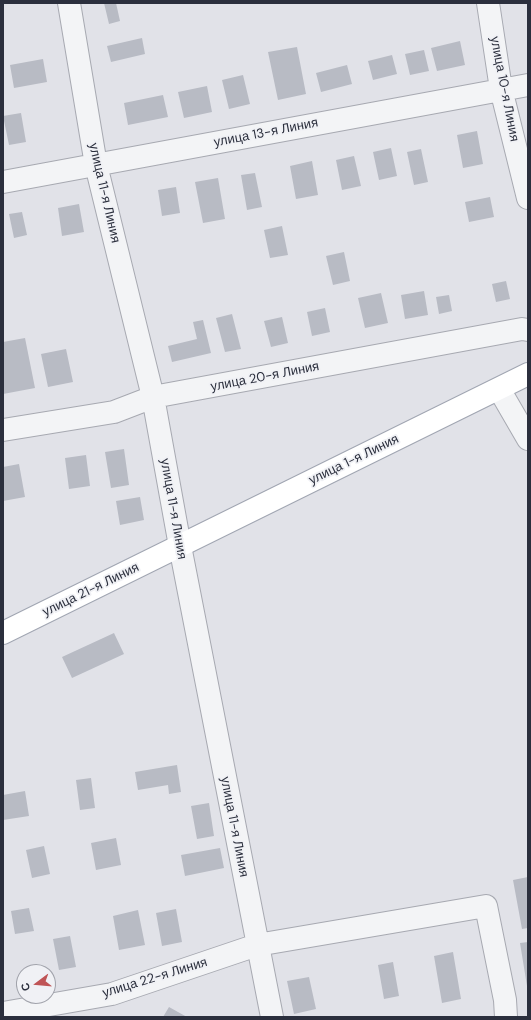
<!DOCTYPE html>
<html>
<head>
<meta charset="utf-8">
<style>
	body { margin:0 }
	#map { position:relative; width:531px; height:1020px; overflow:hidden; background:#e1e2e8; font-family:"DM Sans",sans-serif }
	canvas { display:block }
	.frame { position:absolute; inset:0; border:4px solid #2b2f3d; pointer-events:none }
	.north { position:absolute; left:16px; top:964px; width:40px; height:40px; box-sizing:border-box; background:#f0f1f5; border:1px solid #a1a3ab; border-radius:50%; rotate:254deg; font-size:11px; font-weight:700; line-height:16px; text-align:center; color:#2b2f3d }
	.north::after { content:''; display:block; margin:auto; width:14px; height:18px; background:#bf5456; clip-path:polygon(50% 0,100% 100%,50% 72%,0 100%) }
</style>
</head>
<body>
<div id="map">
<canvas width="531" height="1020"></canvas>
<div class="frame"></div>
<div class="north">С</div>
</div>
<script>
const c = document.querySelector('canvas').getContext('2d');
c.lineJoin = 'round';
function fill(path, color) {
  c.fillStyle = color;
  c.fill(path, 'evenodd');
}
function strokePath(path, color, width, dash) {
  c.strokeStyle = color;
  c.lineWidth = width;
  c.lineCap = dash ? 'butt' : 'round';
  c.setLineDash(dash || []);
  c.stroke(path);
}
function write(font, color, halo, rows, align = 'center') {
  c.font = font + ' "DM Sans",sans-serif';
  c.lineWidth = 3.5;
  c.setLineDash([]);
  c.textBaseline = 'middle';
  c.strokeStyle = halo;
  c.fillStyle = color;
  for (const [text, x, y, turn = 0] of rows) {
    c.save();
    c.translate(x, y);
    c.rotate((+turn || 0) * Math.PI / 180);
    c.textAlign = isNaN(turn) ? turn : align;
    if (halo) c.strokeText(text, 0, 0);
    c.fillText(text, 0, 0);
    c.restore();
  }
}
fill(new Path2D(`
	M104 3H116L120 21 109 24Z
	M142 38 145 54 111 62 107 46Z
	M460 41 465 65 437 71 431 48Z
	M297 47 306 94 278 100 268 52Z
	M424 50 429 71 410 75 405 54Z
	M392 55 397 74 373 80 368 61Z
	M43 59 47 82 14 88 10 65Z
	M347 65 352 84 321 92 316 73Z
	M243 75 250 104 229 109 222 80Z
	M207 86 212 112 184 118 178 92Z
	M163 95 168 117 128 125 124 103Z
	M21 113 26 142 9 145 3 116Z
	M477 131 483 164 463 168 457 135Z
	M391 148 397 176 379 180 373 152Z
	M421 149 428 182 414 185 407 152Z
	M354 156 361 186 342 190 336 160Z
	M312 161 318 195 296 199 290 166Z
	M255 173 262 207 247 210 241 175Z
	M218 178 225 219 203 223 195 182Z
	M176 187 180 213 162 216 158 190Z
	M490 197 494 217 469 222 465 202Z
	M79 204 84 232 62 236 58 208Z
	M22 212 27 235 14 238 9 214Z
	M282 226 288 255 270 258 264 230Z
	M344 252 350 281 333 285 326 256Z
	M506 281 510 299 496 302 492 284Z
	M424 291 428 315 405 319 401 295Z
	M381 293 388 323 365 328 358 298Z
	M449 295 452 311 439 314 436 297Z
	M325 308 330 332 312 336 307 312Z
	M232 314 241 349 225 352 216 318Z
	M282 317 288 343 271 347 264 321Z
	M203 320 211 353 172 362 168 346 197 339 193 322Z
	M25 338 35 388 3 394V342Z
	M66 349 73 382 48 387 41 354Z
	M124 449 129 485 111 488 105 452Z
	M86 455 90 486 69 489 65 458Z
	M19 464 25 497 3 501V467Z
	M140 497 144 520 120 525 116 501Z
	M114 633 124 654 72 678 62 657Z
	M177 765 181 792 169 794 168 785 138 790 135 772Z
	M91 778 95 808 80 810 76 780Z
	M25 791 29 816 3 820V795Z
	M209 803 214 836 197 839 191 806Z
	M116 838 121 865 96 870 91 843Z
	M44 846 50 874 32 878 26 850Z
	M220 848 224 868 185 876 181 855Z
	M528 877V928L522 929 513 880Z
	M29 908 34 931 15 934 11 911Z
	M176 909 182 942 162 946 156 913Z
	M138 910 145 945 119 950 113 916Z
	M70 936 76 967 59 970 53 939Z
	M528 942V986H527L520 943Z
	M453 952 461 999 442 1003 434 956Z
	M393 962 399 996 384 999 378 965Z
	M309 977 316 1009 294 1014 287 981Z
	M169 1007 187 1017H163Z`), '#b8bbc4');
const minor = new Path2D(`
	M69 3 96 165 153 397 180 546 272 1017
	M488 3 501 89 528 198
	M3 182 528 85
	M499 389 528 439
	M3 430 114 412 153 397 522 329 528 330
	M3 1013 112 994 257 945 486 906 505 1000 506 1017`);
const major = new Path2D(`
	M3 633 528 374`);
strokePath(minor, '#a7a9b1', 24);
strokePath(major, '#a1a6b2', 24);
strokePath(minor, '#f3f4f6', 22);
strokePath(major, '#fff', 22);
write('13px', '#2b2f3d', '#f0f1f5', [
	["улица 10-я Линия",504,89,79],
	["улица 13-я Линия",266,133,-11],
	["улица 11-я Линия",104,193,77],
	["улица 20-я Линия",265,377,-11],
	["улица 1-я Линия",354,460,-26],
	["улица 11-я Линия",173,509,80],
	["улица 21-я Линия",91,590,-26],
	["улица 11-я Линия",234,827,79],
	["улица 22-я Линия",155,978,-17]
]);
</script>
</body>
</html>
